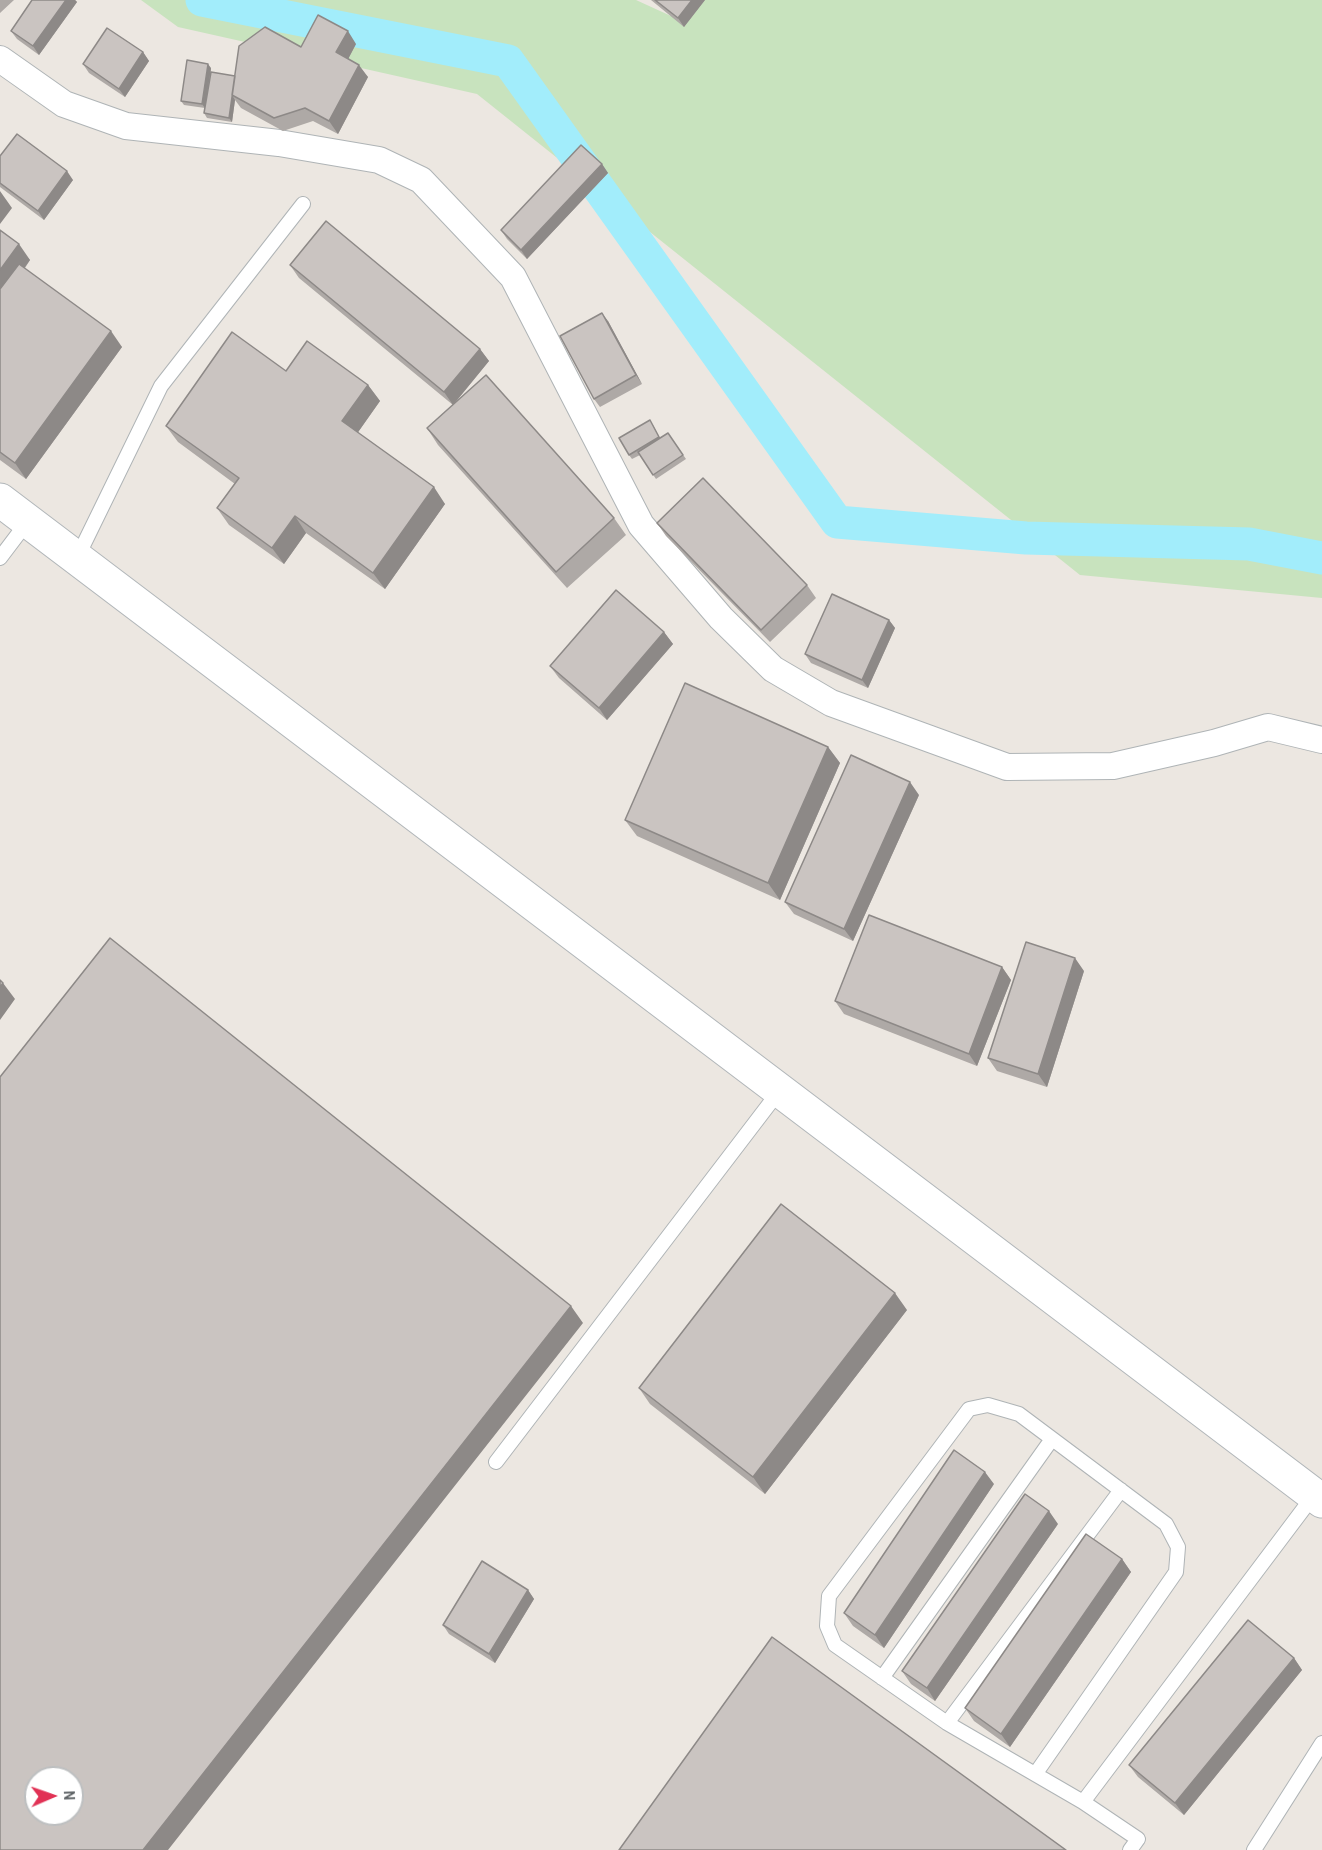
<!DOCTYPE html>
<html>
<head>
<meta charset="utf-8">
<style>
	body { margin:0 }
	#map { position:relative; width:1322px; height:1850px; overflow:hidden; background:#ece7e1; font-family:"Archivo Narrow",sans-serif }
	canvas { display:block }
	.north { position:absolute; left:24px; top:1766px; width:60px; height:60px; box-sizing:border-box; background:#fff; border:2px solid #bdbfc0; border-radius:50%; rotate:88deg; font-size:16px; font-weight:700; line-height:24px; text-align:center; color:#5a5f62 }
	.north::after { content:''; display:block; margin:auto; width:21px; height:27px; background:#e13255; clip-path:polygon(50% 0,100% 100%,50% 72%,0 100%) }
</style>
</head>
<body>
<div id="map">
<canvas width="1322" height="1850"></canvas>
<div class="north">N</div>
</div>
<script>
const c = document.querySelector('canvas').getContext('2d');
c.lineJoin = 'round';
function fill(path, color) {
  c.fillStyle = color;
  c.fill(path, 'evenodd');
}
function strokePath(path, color, width, dash) {
  c.strokeStyle = color;
  c.lineWidth = width;
  c.lineCap = dash ? 'butt' : 'round';
  c.setLineDash(dash || []);
  c.stroke(path);
}
fill(new Path2D(`
	M141 0H636L671 16 679 0H1322V598L1080 575 477 94 178 27Z`), '#c8e3be');
strokePath(new Path2D(`
	M202 0 508 61 837 522 1026 538 1249 544 1322 558`), '#a2edfb', 33);
const lane = new Path2D(`
	M0 558 28 521
	M77 558 161 386 303 204
	M496 1462 780 1090
	M882 1678 1052 1439
	M947 1723 1121 1490
	M1036 1773 1176 1572 1178 1547 1166 1524 1019 1414 988 1405 969 1409 829 1596 827 1626 835 1645 947 1723 1083 1802 1314 1495
	M1083 1802 1138 1839 1130 1850
	M1254 1850 1322 1743`);
const street = new Path2D(`
	M0 59 64 104 126 126 279 143 379 160 421 180 513 277 641 525 721 618 773 669 831 703 1007 767 1113 766 1214 743 1268 727 1322 740`);
const secondary = new Path2D(`
	M0 500 1322 1501`);
strokePath(lane, '#afb4b6', 16);
strokePath(street, '#afb4b6', 28);
strokePath(secondary, '#b1b6b9', 35);
strokePath(lane, '#fff', 14);
strokePath(street, '#fff', 26);
strokePath(secondary, '#fff', 33);
fill(new Path2D(`
	M0 0H14L0 13Z
	M32 0H75L77 2 39 55 17 39 11 31Z
	M651 0H705L684 27Z
	M356 44 348 59 368 77 338 134 313 121 283 131 241 108 235 100 232 122 207 118 204 113 205 108 184 105 181 101 211 68V72L235 76Z
	M143 52 149 61 125 97 89 73 83 64Z
	M0 156 73 180 44 220 0 187Z
	M602 164 608 173 527 259 507 239 501 230Z
	M0 230 30 260 25 268 122 347 26 479 0 460Z
	M290 265 480 349 489 361 454 404 614 518 626 535 567 588 438 445 427 428 453 405 299 278Z
	M608 321 642 384 600 407 594 399Z
	M286 371 368 385 380 401 358 432 445 504 385 589 306 533 284 564 229 525 217 508 235 484 178 442 166 426Z
	M653 425 660 438 668 433 686 459 656 479 640 455 632 459 629 455Z
	M657 523 807 585 816 598 770 642 666 536Z
	M889 620 895 628 868 688 811 663 805 654Z
	M664 632 673 644 607 720 559 678 550 666Z
	M828 747 840 763 780 900 637 836 625 820Z
	M919 795 853 941 794 914 785 902Z
	M1002 967 1011 980 977 1066 844 1014 835 1001Z
	M1084 971 1047 1087 997 1071 988 1058Z
	M907 1310 765 1494 650 1404 639 1388Z
	M994 1484 884 1648 853 1626 844 1613Z
	M1058 1524 935 1701 911 1684 902 1671Z
	M1122 1559 1131 1572 1010 1747 974 1721 965 1708Z
	M528 1590 534 1599 495 1663 449 1634 443 1625Z
	M1294 1658 1302 1670 1184 1815 1138 1777 1129 1765Z`), '#aea9a6');
fill(new Path2D(`
	M66 0H75L77 2 39 55 33 46Z
	M692 0H705L684 27 678 18Z
	M348 31 356 44 345 65 336 52Z
	M143 52 149 61 125 97 119 89Z
	M208 64 211 68 205 108 202 104Z
	M359 65 368 77 338 134 329 121Z
	M232 95 235 100 232 122 229 118Z
	M602 164 608 173 527 259 521 250Z
	M67 171 73 180 44 220 38 211Z
	M0 191 12 208 0 224Z
	M19 244 30 260 0 302V270Z
	M602 313 608 321 642 384 636 375Z
	M111 331 122 347 26 479 15 463Z
	M480 349 489 361 453 405 444 392Z
	M368 385 380 401 354 438 342 421Z
	M434 487 445 504 385 589 373 573Z
	M295 516 306 533 284 564 272 548Z
	M889 620 895 628 868 688 862 680Z
	M664 632 673 644 607 720 599 708Z
	M828 747 840 763 780 900 768 883Z
	M910 782 919 795 853 941 844 929Z
	M1075 958 1084 971 1047 1087 1038 1074Z
	M1002 967 1011 980 977 1066 969 1054Z
	M3 983 15 999 0 1020V987Z
	M895 1293 907 1310 765 1494 753 1477Z
	M571 1306 583 1323 168 1850H143Z
	M985 1472 994 1484 884 1648 875 1635Z
	M1049 1511 1058 1524 935 1701 927 1688Z
	M1122 1559 1131 1572 1010 1747 1001 1734Z
	M528 1590 534 1599 495 1663 489 1654Z
	M1294 1658 1302 1670 1184 1815 1175 1803Z`), '#8d8987');
const building = new Path2D(`
	M32 0H66L33 46 11 31Z
	M655 0H692L678 18Z
	M318 15 348 31 336 52 359 65 329 121 305 108 274 118 232 95 239 46 265 27 301 47Z
	M107 28 143 52 119 89 83 64Z
	M187 60 208 64 202 104 181 101Z
	M211 72 235 76 229 118 204 113Z
	M17 134 67 171 38 211 0 183V156Z
	M581 145 602 164 521 250 501 230Z
	M326 221 480 349 444 392 290 265Z
	M0 230 19 244 0 270Z
	M19 264 111 331 15 463 0 452V289Z
	M602 313 636 375 594 399 560 336Z
	M232 332 286 371 307 341 368 385 342 421 434 487 373 573 295 516 272 548 217 508 239 478 166 426Z
	M486 375 614 518 556 572 427 428Z
	M650 420 659 437 629 455 619 438Z
	M668 433 683 455 653 475 638 452Z
	M703 478 807 585 761 630 657 523Z
	M616 590 664 632 599 708 550 666Z
	M832 594 889 620 862 680 805 654Z
	M685 683 828 747 768 883 625 820Z
	M851 755 910 782 844 929 785 902Z
	M869 915 1002 967 969 1054 835 1001Z
	M110 938 571 1306 143 1850H0V1077ZM36 1778H72V1814H36Z
	M1026 942 1075 958 1038 1074 988 1058Z
	M0 980 3 983 0 987Z
	M781 1204 895 1293 753 1477 639 1388Z
	M954 1450 985 1472 875 1635 844 1613Z
	M1025 1494 1049 1511 927 1688 902 1671Z
	M1086 1534 1122 1559 1001 1734 965 1708Z
	M482 1561 528 1590 489 1654 443 1625Z
	M1248 1620 1294 1658 1175 1803 1129 1765Z
	M772 1637 1066 1850H619Z`);
fill(building, '#cac4c1');
strokePath(building, '#8d8987', 1.5);
</script>
</body>
</html>
